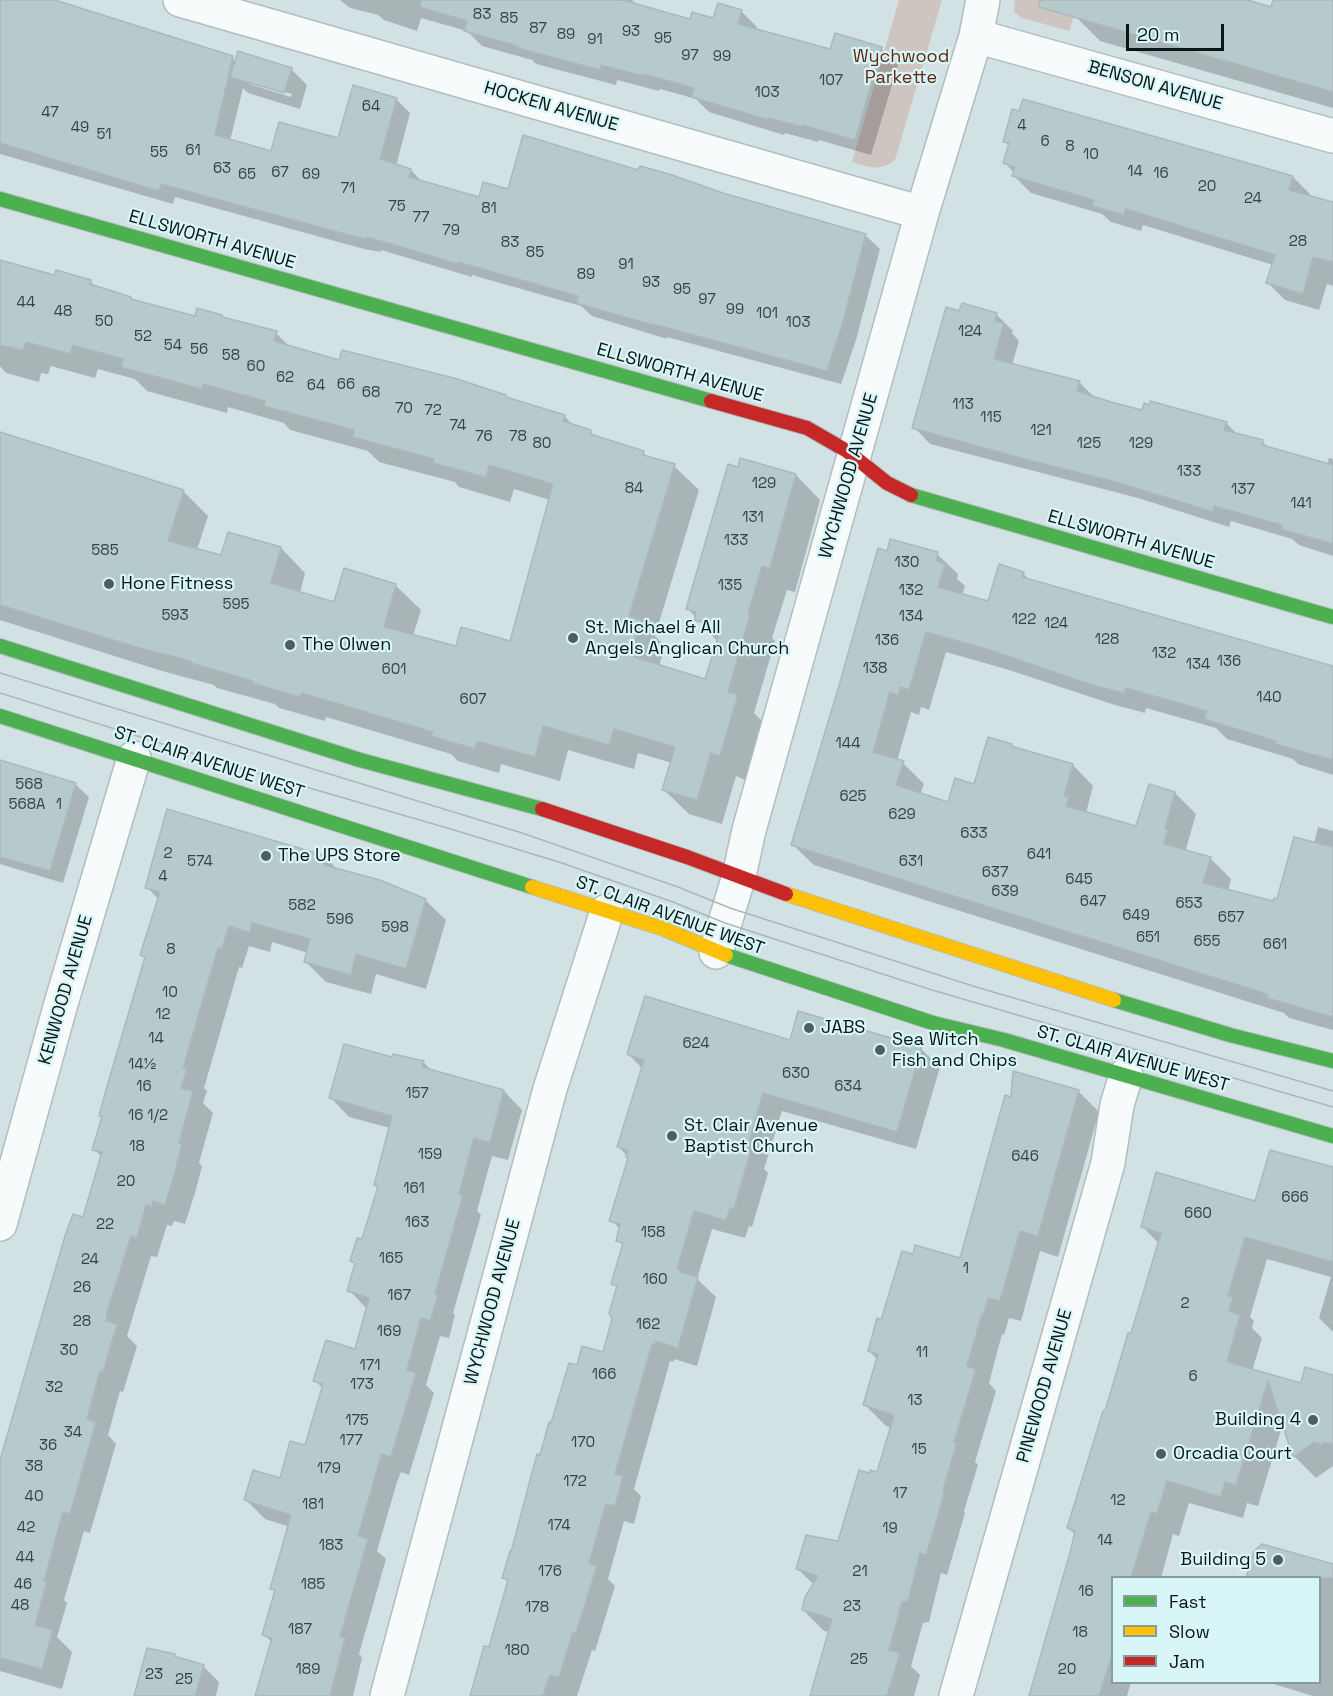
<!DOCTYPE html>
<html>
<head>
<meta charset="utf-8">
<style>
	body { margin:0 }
	#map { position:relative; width:1333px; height:1696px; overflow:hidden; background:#d2e2e4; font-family:"Space Grotesk",sans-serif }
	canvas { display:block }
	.legend { position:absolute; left:1111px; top:1576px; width:210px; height:108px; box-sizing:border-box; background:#d8f6f8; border:2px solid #869c9d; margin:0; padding:8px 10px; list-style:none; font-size:18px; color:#0a1515 }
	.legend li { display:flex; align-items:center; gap:12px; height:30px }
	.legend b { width:30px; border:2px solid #869c9d }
	.scale { position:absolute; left:1126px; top:24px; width:98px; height:27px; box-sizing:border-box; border:3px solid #0a1515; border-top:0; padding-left:8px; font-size:18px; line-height:21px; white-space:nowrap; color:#0a1515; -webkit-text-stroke:4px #d8f6f8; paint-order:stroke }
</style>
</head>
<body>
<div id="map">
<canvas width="1333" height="1696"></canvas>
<ul class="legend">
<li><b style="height:8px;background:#4caf50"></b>Fast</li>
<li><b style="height:8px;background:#ffc107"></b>Slow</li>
<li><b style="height:8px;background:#c62828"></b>Jam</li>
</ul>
<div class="scale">20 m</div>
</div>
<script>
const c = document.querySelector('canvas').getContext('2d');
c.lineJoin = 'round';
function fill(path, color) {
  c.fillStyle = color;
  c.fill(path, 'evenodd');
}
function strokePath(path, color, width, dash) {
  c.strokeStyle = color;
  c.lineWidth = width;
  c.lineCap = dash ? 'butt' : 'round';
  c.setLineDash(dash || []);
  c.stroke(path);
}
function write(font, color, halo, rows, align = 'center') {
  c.font = font + ' "Space Grotesk",sans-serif';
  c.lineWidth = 4.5;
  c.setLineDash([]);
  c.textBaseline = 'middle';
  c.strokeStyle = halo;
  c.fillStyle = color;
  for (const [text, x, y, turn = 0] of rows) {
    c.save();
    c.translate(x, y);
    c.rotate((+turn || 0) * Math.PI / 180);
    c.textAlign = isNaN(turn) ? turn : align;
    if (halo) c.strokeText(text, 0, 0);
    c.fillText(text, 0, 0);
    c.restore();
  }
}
fill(new Path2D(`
	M899 0H942L895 160C880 172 869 167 852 162Z
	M1015 0H1079L1069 31 1022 18 1014 12Z`), '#cfc5c0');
fill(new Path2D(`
	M0 0H50L232 58 236 62 291 69 307 85 300 109 248 93 243 88 230 141 272 153 339 140 396 99 410 113 396 166 411 170 423 183 480 199 509 191 639 171 865 235 880 249 856 340 841 384 667 337V339L592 316 581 306 472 275V277L381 250V252L364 249 175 197 173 204 0 154ZM249 81 292 94 291 97 249 84Z
	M340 0H632L638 6 691 21 714 20 741 11 757 27 756 30 831 51 836 35 882 49 898 65 871 155 819 140 818 142 785 133 784 135 709 112 696 99 660 89 659 91 617 80 616 85 536 64 532 60 482 46 467 31 421 18 417 31 384 20 378 15 350 8Z
	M1080 0H1242L1272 9 1275 0H1333V108L1100 41 1076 17Z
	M1005 141 1293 177 1310 194 1309 197 1333 204V286L1327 284 1319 310 1285 300 1268 283 1273 265 1143 225 1141 231 1111 222 1102 214 1031 193 1014 176V173L1005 163 1009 146Z
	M0 262 55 277 90 281 97 288 130 298 133 301 196 318 222 316 225 320 276 333 290 347 340 362 506 396 509 400 564 416 574 426 590 431 597 438 643 453 649 458 674 466 699 490 655 636 665 646 659 667 706 681 718 642 688 609 796 475 820 500 795 592 787 590 772 638 775 641 754 713 762 721 745 780 736 776 722 824 689 814 664 790 672 763 638 753 634 769 568 750 560 781 501 764 499 773 458 761 451 754 326 717 325 721 279 708 275 704 217 688 214 685 162 671 0 620V434L183 491 208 516 197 550 222 557 281 548 305 573 300 593 335 604 345 570 396 586 421 610 413 636 457 648 511 643 550 500 514 489 510 502 459 487 455 482 379 462 368 451 290 430 284 423 228 407 227 413 147 391 135 379 98 369 95 378 51 366 48 374 41 373 39 382 6 373 0 366Z
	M960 313 996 314 1013 331 1012 333 1019 341 1012 365 1079 382 1095 398 1143 412 1226 423 1238 435 1263 442 1269 449 1327 465 1329 458 1333 459V556L1299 545 1292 539 1231 521 1229 527 1138 498 930 444 914 427Z
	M888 553 937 554 958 574 957 579 965 586 962 595 989 603 1023 573 1031 582 1333 669V775L1298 764 1293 759 1227 739 1216 728 1146 708 1145 713 1115 705 1009 670 946 652 929 710 921 707 919 715 911 712 897 761 903 763 924 784 920 794 949 804 975 786 1011 745 1014 748 1073 765 1093 786 1086 813 1137 828 1175 793 1196 814 1186 849 1189 852 1210 858 1231 879 1228 891 1274 903 1278 901 1314 844 1318 827 1333 831V1030L1289 1018 1284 1013 814 865 793 845Z
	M0 762 75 784 89 797 63 883 0 864Z
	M325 857 338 870 425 900 446 920 426 989 376 974 371 994 326 982 306 962 308 953 272 942 270 952 249 946 242 968 239 967 204 1088 207 1091 203 1103 213 1113 199 1163 202 1166 195 1193 185 1224 174 1221 172 1226 167 1225 157 1257 151 1256 127 1336 137 1346 123 1392 120 1391 108 1435 116 1444 90 1533 84 1531 64 1600 67 1603 57 1637 72 1652 62 1689 0 1671V1471L84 1219 102 1157 94 1149 103 1117 101 1115 146 959 141 955 159 900 147 887Z
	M791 1042 921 1049 940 1067 916 1149 782 1111 764 1169 768 1173 752 1227 749 1226 745 1238 712 1229 697 1279 716 1297 697 1366 674 1359 673 1362 670 1361 634 1489 641 1496 634 1524 624 1521 608 1579 615 1586 595 1651 592 1650 577 1696H472L490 1649 509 1583 504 1578 552 1424 578 1367 604 1354 614 1319 618 1288 613 1283 624 1247 618 1240 621 1230 611 1220 629 1158 619 1147 643 1069 628 1054Z
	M393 1059 423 1062 432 1071 504 1091 522 1110 508 1160 492 1156 477 1211 481 1215 453 1313 455 1315 449 1338 440 1336 426 1385 434 1393 409 1475 401 1472 397 1482 377 1551 386 1559 359 1654 362 1658 353 1696H257L272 1643 264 1634 276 1592 272 1588 290 1527 265 1519 246 1500 281 1480 306 1447 323 1388 315 1381 356 1350 367 1309 349 1290 356 1265 352 1261 363 1241 379 1188 375 1184 390 1128 349 1117 331 1098Z
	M1078 1091 1099 1112 1058 1257 1040 1251 1021 1321 1009 1318 1004 1335 1002 1334 989 1383 996 1391 975 1462 978 1465 964 1511 965 1513 947 1575 941 1573 929 1622 923 1623 911 1666 920 1675 914 1696H811L830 1632 824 1631 803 1610 814 1585 797 1568 839 1542 878 1474 892 1428 886 1426 865 1405 878 1360 869 1351 882 1321 961 1260 1012 1099Z
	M1333 1169V1332L1319 1318 1331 1277 1267 1259 1250 1317 1254 1321 1252 1328 1262 1338 1252 1371 1302 1385 1333 1377V1466L1316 1478 1294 1456 1283 1424 1258 1506 1247 1503 1243 1518 1189 1503 1179 1536 1173 1534 1161 1578H1112V1682H1131L1127 1696H1030L1076 1535 1068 1528 1159 1244 1142 1226 1256 1202Z
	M1333 1568V1696H1313L1267 1682H1320V1578Z
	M148 1649 203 1666 219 1682 216 1696H138Z`), '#0003');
const building = new Path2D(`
	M0 0H55L233 56 215 135 271 151 279 122 338 138 353 85 397 98 380 159 411 169 409 177 479 197 483 182 508 189 523 135 638 170 640 166 669 174 723 193 866 234 842 325 827 371 653 324V325L576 303 578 296 458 262V264L367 237 366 239 349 235 161 184 159 191 0 143Z
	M421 0H622L690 19 692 12 713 18 718 3 742 10 738 24 830 49 835 33 882 47 855 140 803 125 802 127 769 118V120L691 97 694 88 644 74 643 76 601 65 600 70 518 48V46L464 31 467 21 420 7Z
	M1040 0H1248L1271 7 1273 0H1333V92L1039 7Z
	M238 51 292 68 284 93 230 77Z
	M1023 99 1293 176 1289 190 1333 202V262L1313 257 1303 294 1266 283 1275 255 1126 209 1124 215 1092 206 1094 200 1012 176 1015 167 1003 163 1009 143 1003 142 1012 109 1019 111Z
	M0 260 54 275 56 270 91 280 90 284 131 297V299L195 316 197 308 222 315V317L277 331 274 341 339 360 342 350 454 378 506 395V397L565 415 563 421 591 430 590 434 644 451 643 455 675 464 629 616 641 620 631 656 705 679 721 628 694 620 696 612 686 609 728 464 738 467 740 458 796 474 770 568 762 566 748 614 750 615 728 692 738 695 720 756 711 753 697 800 662 790 675 747 614 729 609 745 543 726 535 757 477 741 475 749 431 736 433 732 302 693 300 697 252 683 253 681 191 663V661L136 647 0 605V432L184 490 168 541 221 555 228 532 281 547 271 583 334 602 344 568 396 584 384 627 456 646 461 627 510 641 553 484 489 465 486 478 460 470 433 463 434 459 352 437 354 430 264 406 265 401 203 384 202 389 121 367 123 359 73 345 70 354 26 342 23 350 0 345Z
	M962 303 997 313 995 321 1004 323 994 359 1080 381 1077 391 1111 402 1142 410 1144 403 1149 405 1150 401 1227 422 1224 430 1263 440 1262 445 1333 465V544L1281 529 1282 525 1214 506 1213 512 1120 483 1021 458 912 428 946 307 959 311Z
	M890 539 938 552 936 561 945 564 938 587 988 601 999 564 1024 572 1022 577 1333 666V760L1275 744 1276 741 1204 719 1207 711 1126 688 1124 693 1092 685 987 649 926 632 909 690 900 687 898 695 890 692 873 752 904 761 896 785 948 802 955 778 974 784 988 737 1012 744 1011 746 1073 764 1064 796 1069 797 1066 806 1136 826 1149 784 1175 792 1165 829H1168L1164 844 1211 857 1203 883 1273 901 1274 898 1277 899 1294 837 1333 847V1017L1267 998V994L791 845 838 689 878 548 887 551Z
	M0 760 76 783 50 871 0 857Z
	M167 809 326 856 324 865 380 880 426 899 406 969 356 954 351 975 304 962 310 939 252 923 250 933 229 926 222 949 218 948 183 1068 187 1069 181 1088 193 1091 179 1143 182 1144 175 1172 165 1205 153 1201 152 1207 146 1205 137 1238 131 1236 107 1312 106 1321 117 1324 103 1372 100 1371 87 1419 96 1422 70 1514 63 1512 44 1581H47L35 1625 53 1630 42 1669 0 1658V1460L65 1236 73 1214 83 1217 102 1152 92 1150 102 1116H99L106 1090 145 957 140 955 160 892 145 888Z
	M645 996 790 1040 798 1011 922 1047 897 1132 763 1093 746 1152 750 1153 734 1209 730 1208 726 1221 694 1211 677 1269 681 1270V1272L698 1277 678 1348 656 1341 654 1345 652 1344 615 1474 623 1476 615 1506 606 1504 589 1563 597 1566 576 1633 573 1632 559 1677 550 1675 543 1696H470L484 1646 489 1647 508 1580 502 1578 510 1551 511 1552 537 1454 540 1455 549 1422 551 1423 569 1363 577 1365 582 1346 603 1352 612 1319 609 1313 617 1286 611 1284 623 1243 616 1241 620 1224 609 1221 628 1158 626 1157 628 1150 617 1147 644 1060 627 1054Z
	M344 1044 392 1057 393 1054 424 1061 422 1067 504 1090 490 1143 474 1138 459 1194 463 1195 435 1294 438 1295 430 1321 421 1318 407 1370 416 1373 391 1457 382 1454 379 1463 358 1536 368 1539 340 1637 345 1638 330 1696H255L272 1638 262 1635 275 1590 270 1589 291 1515 244 1500 253 1470 280 1478 290 1441 305 1445 323 1384 313 1381 326 1340 355 1349 369 1298 347 1291 355 1263 350 1261 357 1238 362 1239 378 1186 374 1185 392 1116 329 1098Z
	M1013 1071 1079 1090 1038 1236 1020 1231 1000 1301 988 1298 983 1315 982 1314 967 1366 976 1369 954 1442 957 1443 943 1490H945L937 1519 926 1555 920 1553 908 1601 902 1602 889 1650 900 1653 887 1696H810L832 1619 802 1610 805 1597 818 1576 796 1569 806 1535 838 1541 859 1470 869 1473 870 1470 877 1472 894 1415 863 1405 878 1354 868 1351 877 1318 881 1320 902 1251 913 1254 915 1245 960 1258 1005 1095 1011 1097Z
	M1270 1150 1333 1167V1262L1245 1237 1228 1296 1233 1297 1229 1311 1240 1315 1227 1362 1301 1383 1305 1367 1333 1375V1444L1324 1442 1323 1445 1314 1442 1293 1457 1268 1381 1236 1485 1225 1482 1221 1497 1167 1481 1157 1514 1151 1512 1131 1578H1113V1652L1099 1696H1029L1071 1549 1075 1531 1067 1528 1103 1411H1105L1128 1333H1131L1144 1290 1161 1233 1141 1227 1156 1172 1255 1201Z
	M1262 1544 1333 1564V1578H1246L1254 1551Z
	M147 1648 175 1654 174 1656 204 1665 195 1696H134Z`);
fill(building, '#b6cacc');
strokePath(building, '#acb8ba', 1.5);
const street = new Path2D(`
	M180 0 922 213
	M976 36 1333 136
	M716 952 739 876 749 830 922 213 976 36 983 0
	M0 1224 60 1007 134 758
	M387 1696 550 1089 607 911
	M956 1696 1108 1163 1117 1105 1126 1075`);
const fast = new Path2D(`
	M0 199 711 401
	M911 495 1333 617
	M0 646 360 760 542 809
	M0 716 532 887
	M726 955 933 1023 1004 1040 1333 1136
	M1114 1000 1230 1035 1333 1061`);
const slow = new Path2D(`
	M532 887 664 929 726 955
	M786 894 1114 1000`);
const jam = new Path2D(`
	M711 401 807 428 847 451 887 483 911 495
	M542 809 687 857 786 894`);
strokePath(street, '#b0bdbd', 36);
strokePath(fast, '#b0bdbd', 16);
strokePath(slow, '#b0bdbd', 16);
strokePath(jam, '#b0bdbd', 16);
strokePath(street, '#f8fbfb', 33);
strokePath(fast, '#4caf50', 14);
strokePath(slow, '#ffc107', 14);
strokePath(jam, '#c62828', 14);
strokePath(new Path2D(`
	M0 673 522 833 678 887 730 908 976 987 1333 1091
	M0 693 220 762 454 830 562 863 673 902 725 923 932 990 1333 1107`), '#b1b5b5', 1.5);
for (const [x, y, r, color] of [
	[109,584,6,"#505d5d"],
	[573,638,6,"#505d5d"],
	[290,645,6,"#505d5d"],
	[266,856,6,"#505d5d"],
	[809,1028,6,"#505d5d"],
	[880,1050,6,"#505d5d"],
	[672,1136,6,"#505d5d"],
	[1313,1420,6,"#505d5d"],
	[1161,1454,6,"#505d5d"],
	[1278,1560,6,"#505d5d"]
]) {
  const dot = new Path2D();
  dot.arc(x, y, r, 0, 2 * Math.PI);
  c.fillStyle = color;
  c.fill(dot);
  strokePath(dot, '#d8f6f8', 2);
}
write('15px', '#364344', null, [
	["83",482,15],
	["85",509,19],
	["87",538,29],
	["93",631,32],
	["89",566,35],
	["95",663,39],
	["91",595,40],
	["97",690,56],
	["99",722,57],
	["107",831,81],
	["103",767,93],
	["64",371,107],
	["47",50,113],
	["4",1022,126],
	["49",80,128],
	["51",104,135],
	["6",1045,142],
	["8",1070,147],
	["61",193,151],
	["55",159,153],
	["10",1091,155],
	["63",222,169],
	["14",1135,172],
	["67",280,173],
	["16",1161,174],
	["65",247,175],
	["69",311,175],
	["20",1207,187],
	["71",348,189],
	["24",1253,199],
	["75",397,207],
	["81",489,209],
	["77",421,218],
	["79",451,231],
	["28",1298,242],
	["83",510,243],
	["85",535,253],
	["91",626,265],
	["89",586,275],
	["93",651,283],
	["95",682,290],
	["97",707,300],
	["44",26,303],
	["99",735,310],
	["48",63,312],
	["101",767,314],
	["50",104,322],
	["103",798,323],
	["124",970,332],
	["52",143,337],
	["54",173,346],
	["56",199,350],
	["58",231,356],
	["60",256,367],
	["62",285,378],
	["66",346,385],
	["64",316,386],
	["68",371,393],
	["113",963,405],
	["70",404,409],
	["72",433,411],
	["115",991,418],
	["74",458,426],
	["121",1041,431],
	["76",484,437],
	["78",518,437],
	["80",542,444],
	["125",1089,444],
	["129",1141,444],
	["133",1189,472],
	["129",764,484],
	["84",634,489],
	["137",1243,490],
	["141",1301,504],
	["131",753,518],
	["133",736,541],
	["585",105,551],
	["130",907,563],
	["135",730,586],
	["132",911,591],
	["595",236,605],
	["593",175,616],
	["134",911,617],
	["122",1024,620],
	["124",1056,624],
	["128",1107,640],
	["136",887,641],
	["132",1164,654],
	["136",1229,662],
	["134",1198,665],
	["138",875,669],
	["601",394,670],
	["140",1269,698],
	["607",473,700],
	["144",848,744],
	["568",29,785],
	["625",853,797],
	["568A",27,805],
	["1",59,805],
	["629",902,815],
	["633",974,834],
	["2",168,854],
	["641",1039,855],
	["574",200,862],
	["631",911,862],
	["637",995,873],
	["4",163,877],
	["645",1079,880],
	["639",1005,892],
	["647",1093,902],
	["653",1189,904],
	["582",302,906],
	["649",1136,916],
	["657",1231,918],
	["596",340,920],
	["598",395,928],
	["651",1148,938],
	["655",1207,942],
	["661",1275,945],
	["8",171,950],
	["10",170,993],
	["12",163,1015],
	["14",156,1039],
	["624",696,1044],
	["14½",142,1065],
	["630",796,1074],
	["16",144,1087],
	["634",848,1087],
	["157",417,1094],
	["16 1/2",148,1116],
	["18",137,1147],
	["159",430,1155],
	["646",1025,1157],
	["20",126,1182],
	["161",414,1189],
	["666",1295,1198],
	["660",1198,1214],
	["163",417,1223],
	["22",105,1225],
	["158",653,1233],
	["165",391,1259],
	["24",90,1260],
	["1",966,1269],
	["160",655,1280],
	["26",82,1288],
	["167",399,1296],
	["2",1185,1304],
	["28",82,1322],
	["162",648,1325],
	["169",389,1332],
	["30",69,1351],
	["11",922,1353],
	["171",370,1366],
	["166",604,1375],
	["6",1193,1377],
	["173",362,1385],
	["32",54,1388],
	["13",915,1401],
	["175",357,1421],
	["34",73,1433],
	["177",351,1441],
	["170",583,1443],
	["36",48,1446],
	["15",919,1450],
	["38",34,1467],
	["179",329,1469],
	["172",575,1482],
	["17",900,1494],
	["40",34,1497],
	["12",1118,1501],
	["181",313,1505],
	["174",559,1526],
	["42",26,1528],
	["19",890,1529],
	["14",1105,1541],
	["183",331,1546],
	["44",25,1558],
	["176",550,1572],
	["21",860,1572],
	["46",23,1585],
	["185",313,1585],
	["16",1086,1592],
	["48",20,1606],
	["23",852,1607],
	["178",537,1608],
	["187",300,1630],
	["18",1080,1633],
	["180",517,1651],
	["25",859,1660],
	["189",308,1670],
	["20",1067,1670],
	["23",154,1675],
	["25",184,1680]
]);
write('18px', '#62270e', '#d8f6f8', [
	["Wychwood",901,57],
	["Parkette",901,78]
]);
write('18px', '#0a1515', '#d8f6f8', [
	["BENSON AVENUE",1155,86,16],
	["HOCKEN AVENUE",551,107,16],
	["ELLSWORTH AVENUE",212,240,16],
	["ELLSWORTH AVENUE",680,373,16],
	["WYCHWOOD AVENUE",849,476,-74],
	["ELLSWORTH AVENUE",1131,540,16],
	["ST. CLAIR AVENUE WEST",209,763,18],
	["ST. CLAIR AVENUE WEST",670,916,20],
	["KENWOOD AVENUE",66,990,-74],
	["ST. CLAIR AVENUE WEST",1133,1059,16],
	["WYCHWOOD AVENUE",493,1302,-75],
	["PINEWOOD AVENUE",1045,1386,-74]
]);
write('18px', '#0a1515', '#d8f6f8', [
	["Hone Fitness",121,584],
	["St. Michael & All",585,628],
	["Angels Anglican Church",585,649],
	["The Olwen",302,645],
	["The UPS Store",278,856],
	["JABS",821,1028],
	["Sea Witch",892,1040],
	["Fish and Chips",892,1061],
	["St. Clair Avenue",684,1126],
	["Baptist Church",684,1147],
	["Building 4",1301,1420,"right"],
	["Orcadia Court",1173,1454],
	["Building 5",1266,1560,"right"]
], 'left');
</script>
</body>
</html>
